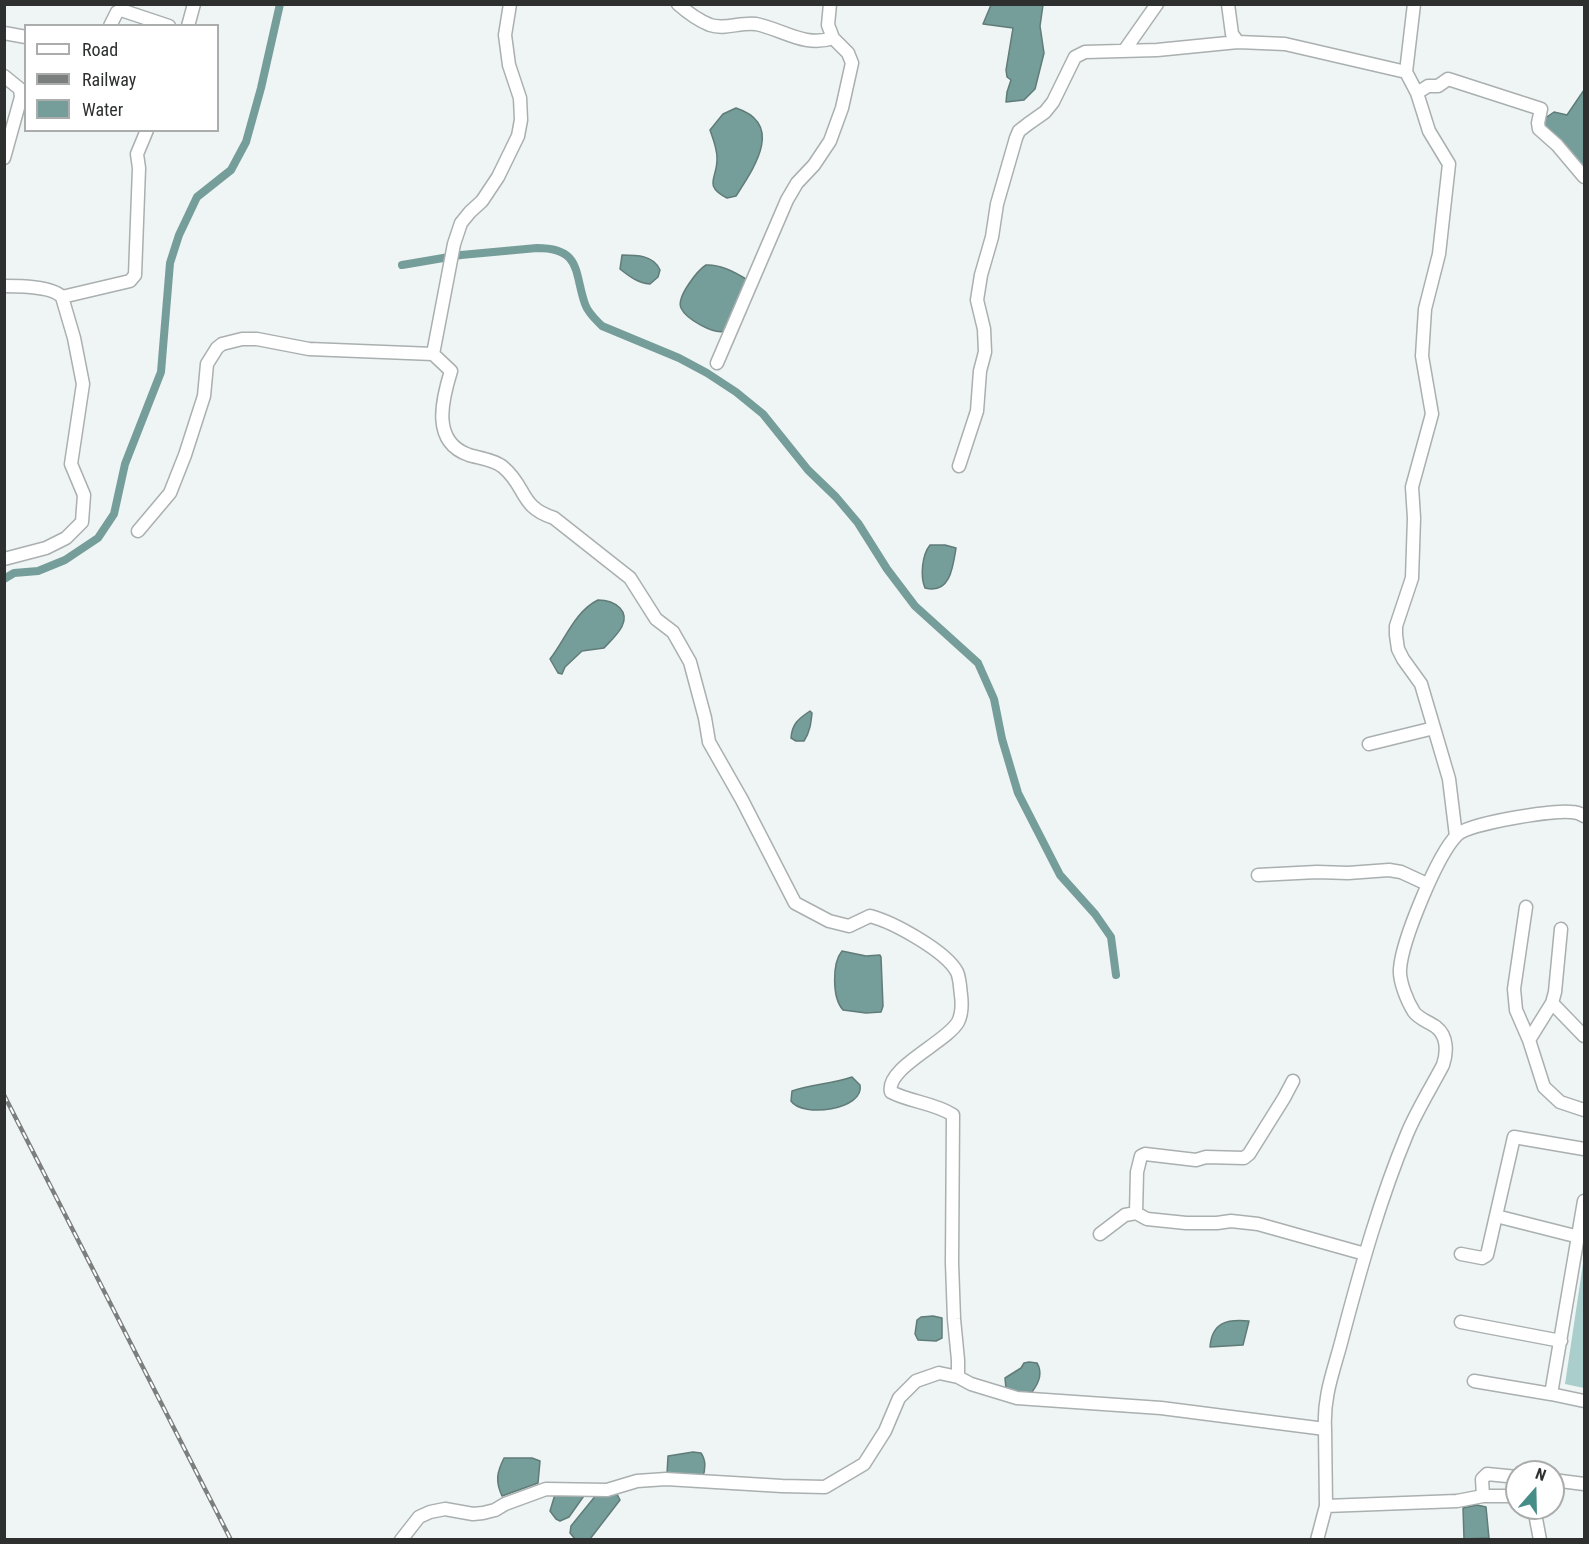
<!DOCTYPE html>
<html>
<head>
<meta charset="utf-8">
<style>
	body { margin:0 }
	#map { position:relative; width:1589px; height:1544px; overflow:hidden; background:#eff4f4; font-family:"Roboto Condensed",sans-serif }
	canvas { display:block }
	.frame { position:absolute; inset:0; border:6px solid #2e302f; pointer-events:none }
	.legend { position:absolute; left:24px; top:24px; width:195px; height:108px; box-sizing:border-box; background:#fff; border:2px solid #abacac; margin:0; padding:8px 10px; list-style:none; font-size:18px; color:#2e302f }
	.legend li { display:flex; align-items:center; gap:12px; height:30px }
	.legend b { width:30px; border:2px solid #abacac }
	.north { position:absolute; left:1505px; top:1460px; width:60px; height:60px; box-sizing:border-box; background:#fff; border:2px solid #abacac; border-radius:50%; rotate:20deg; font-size:16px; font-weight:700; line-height:24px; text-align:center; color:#2e302f }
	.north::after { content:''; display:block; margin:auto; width:21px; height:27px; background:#468d87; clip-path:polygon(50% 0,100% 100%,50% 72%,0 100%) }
</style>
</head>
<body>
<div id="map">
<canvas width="1589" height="1544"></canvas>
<div class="frame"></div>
<ul class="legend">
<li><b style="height:8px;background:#fff"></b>Road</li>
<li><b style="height:8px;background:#7b7f7e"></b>Railway</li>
<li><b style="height:16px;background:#759d99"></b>Water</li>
</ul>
<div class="north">N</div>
</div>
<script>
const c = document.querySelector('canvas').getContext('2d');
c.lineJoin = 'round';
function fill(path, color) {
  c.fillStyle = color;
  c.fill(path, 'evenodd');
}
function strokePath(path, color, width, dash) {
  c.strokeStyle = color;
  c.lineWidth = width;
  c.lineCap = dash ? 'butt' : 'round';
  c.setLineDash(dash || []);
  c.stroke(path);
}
fill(new Path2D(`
	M1584 1257V1388L1565 1384Z`), '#a9cecb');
const water = new Path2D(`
	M991 5H1043L1040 26 1044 53 1035 89 1024 100 1006 102 1007 92 1011 80 1007 77 1006 70 1013 28 983 24Z
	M1584 90V169L1541 121 1554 112 1567 115Z
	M736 108C785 124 754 168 736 196L727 198C702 185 718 178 717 158 717 148 713 139 710 130L723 114Z
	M622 255C636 255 654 255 660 270L658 277 650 284C638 283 630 277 620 269Z
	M706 265C720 264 735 272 746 279L748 284 725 331C714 335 686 319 681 308 676 297 698 270 706 265Z
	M930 545H945L956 548C953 567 950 595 925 588 920 576 922 555 930 545Z
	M598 600C606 600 614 602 620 608 633 622 613 638 604 648L582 651 565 667 562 674 558 673 550 659C565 640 575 611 598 600Z
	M810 711 812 713C811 723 810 732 804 741H796L791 738C792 724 798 719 810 711Z
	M842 951 866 956 880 955 881 957 883 1006 881 1012 866 1013 843 1010C832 998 832 963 842 951Z
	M852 1077 860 1085C865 1110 802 1118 791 1101L792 1091C812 1084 832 1084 852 1077Z
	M933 1316 942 1318V1338L936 1341 918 1340 915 1334 917 1320 921 1317Z
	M1249 1321 1243 1345 1210 1347C1212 1322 1227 1319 1249 1321Z
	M1029 1362 1037 1363C1043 1373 1039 1383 1032 1392L1020 1393 1006 1389 1005 1378 1021 1368 1024 1363Z
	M693 1452 701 1453C706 1460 706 1470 702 1478L667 1474 668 1456Z
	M504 1458H532L540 1461 538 1483 502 1496C495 1481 497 1472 504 1458Z
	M556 1491 586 1493 569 1517 560 1521 556 1519 550 1511Z
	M597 1494H617L620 1500 590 1539H575L570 1533 571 1526Z
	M1477 1505 1486 1507 1489 1538 1464 1539 1463 1508Z`);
fill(water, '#759d99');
strokePath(water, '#607c79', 1.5);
strokePath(new Path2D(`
	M402 265 461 255 537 248C582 248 574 273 585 304 588 313 596 320 602 326L679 358 707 373 736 392 763 414 808 470 836 497 858 523 887 569 915 606 978 663 994 699 1002 739 1018 793 1060 875 1095 914 1111 937 1116 975
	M4 579 14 573 38 571 65 560 98 538 114 514 125 464 161 372 170 263 179 235 197 197 231 170 246 142 261 88 280 4`), '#759d99', 8);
const minor = new Path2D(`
	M678 4C688 13 698 20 710 25 725 30 740 22 756 24 782 29 805 48 833 38
	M1228 4 1232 34 1238 42
	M1414 4 1406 72 1417 93 1429 131 1449 164 1439 254 1425 309 1422 356 1432 414 1412 487 1414 518 1412 578 1396 626V635L1398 649 1403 659 1421 684 1434 728 1449 779 1456 836
	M110 26 117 12 121 10 169 26
	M188 26 194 4
	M4 33 26 37
	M1124 51 1157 4
	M4 76 20 89 21 97 4 158
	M1417 93 1428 86H1438L1448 79 1541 109 1538 123 1539 129 1557 145 1584 177
	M4 286C19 286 52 286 62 297L74 338 83 384 71 464 84 495 82 522 66 538 46 548 4 559
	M62 297 130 281 135 275 139 168 137 154 147 130
	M433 354 454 244 461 223 470 212 482 201 498 177 518 136 521 120 520 98 509 65 505 35 510 4
	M717 363 787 200 797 183 814 165 830 141 842 108 852 63 848 53 833 38 828 25 830 4
	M959 466 977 411 980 371 985 352 984 329 977 300 981 275 992 237 997 204 1016 138 1019 131 1028 124 1045 112 1053 102 1075 57 1085 52 1157 50 1238 42 1285 44 1406 72
	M138 531 170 493 185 455 204 396 207 364 217 348 222 344 242 339H257L309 349 433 354 451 371C442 400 431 442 469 455 479 458 495 460 503 467 527 487 519 507 554 518L630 578 656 619 673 632 690 662 705 718 709 742 742 800 795 903 829 921 849 926 870 916C893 922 946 951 957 972 960 979 960 988 961 995 962 1003 962 1014 958 1022 947 1042 885 1068 891 1092 910 1102 935 1103 953 1115L952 1263 954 1319 958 1360V1377
	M1369 744 1434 728
	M1258 875 1317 872 1348 873 1389 870 1401 872 1427 884
	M1526 907 1514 989 1516 1010 1529 1040 1544 1087 1560 1102 1584 1110
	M1552 1003 1584 1036
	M1529 1040 1552 1003 1555 992 1561 929
	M1584 1201 1551 1394 1584 1401
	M1136 1213 1137 1172 1141 1156 1145 1154 1196 1160 1206 1157 1244 1158 1249 1154 1284 1098 1293 1081
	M1496 1216 1579 1237
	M1100 1234 1125 1215 1136 1213 1147 1219 1186 1223H1217L1231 1221 1258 1224 1365 1254
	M1461 1254 1482 1258 1487 1255 1514 1137 1584 1149
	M1461 1322 1561 1341
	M1474 1381 1551 1394
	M1553 1480 1584 1484
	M1483 1496 1482 1479 1487 1474 1517 1477
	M1326 1506 1457 1501 1483 1496H1517
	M1534 1508 1540 1540
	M401 1540 419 1517 430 1512 445 1509 473 1514 483 1513 495 1510 505 1504 546 1489 607 1490 637 1481 666 1479 782 1486 825 1487 864 1464 885 1431 899 1398 916 1381 939 1373 958 1377 971 1384 1017 1398 1161 1408 1325 1429C1323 1394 1335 1368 1343 1335 1361 1267 1380 1199 1407 1134 1417 1110 1431 1088 1443 1065 1447 1053 1448 1036 1436 1027 1429 1022 1419 1019 1414 1012 1407 1001 1399 981 1400 969 1402 941 1437 855 1457 835 1469 823 1553 810 1571 812 1576 812 1581 814 1584 816
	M1317 1540 1326 1506 1325 1429`);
strokePath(minor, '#aaafaf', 15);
strokePath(minor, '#fff', 12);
const rail = new Path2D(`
	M4 1095 231 1540`);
strokePath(rail, '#7b7f7e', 4.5);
strokePath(rail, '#fff', 2, [7]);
</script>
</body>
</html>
